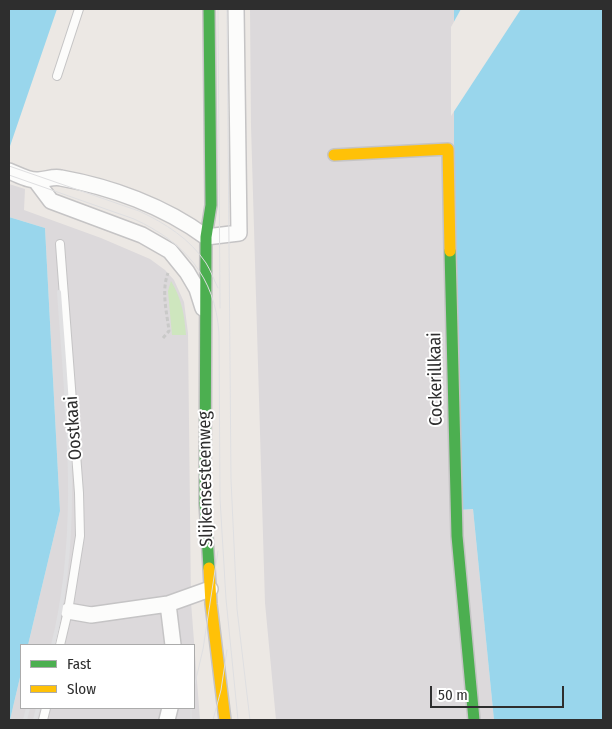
<!DOCTYPE html>
<html>
<head>
<meta charset="utf-8">
<style>
	body { margin:0 }
	#map { position:relative; width:612px; height:729px; overflow:hidden; background:#ece8e4; font-family:"Fira Sans Condensed",sans-serif }
	canvas { display:block }
	.frame { position:absolute; inset:0; border:10px solid #2e2e2e; pointer-events:none }
	.legend { position:absolute; left:20px; top:644px; width:175px; height:65px; box-sizing:border-box; background:#fff; border:1px solid #ababab; margin:0; padding:6px 9px; list-style:none; font-size:15px; color:#2e2e2e }
	.legend li { display:flex; align-items:center; gap:10px; height:25px }
	.legend b { width:25px; border:1px solid #ababab }
	.scale { position:absolute; left:430px; top:686px; width:134px; height:22px; box-sizing:border-box; border:2px solid #2e2e2e; border-top:0; padding-left:6px; font-size:15px; line-height:18px; white-space:nowrap; color:#2e2e2e; -webkit-text-stroke:4px #fff; paint-order:stroke }
</style>
</head>
<body>
<div id="map">
<canvas width="612" height="729"></canvas>
<div class="frame"></div>
<ul class="legend">
<li><b style="height:6px;background:#4caf50"></b>Fast</li>
<li><b style="height:6px;background:#ffc107"></b>Slow</li>
</ul>
<div class="scale">50 m</div>
</div>
<script>
const c = document.querySelector('canvas').getContext('2d');
c.lineJoin = 'round';
function fill(path, color) {
  c.fillStyle = color;
  c.fill(path, 'evenodd');
}
function strokePath(path, color, width, dash) {
  c.strokeStyle = color;
  c.lineWidth = width;
  c.lineCap = dash ? 'butt' : 'round';
  c.setLineDash(dash || []);
  c.stroke(path);
}
function write(font, color, halo, rows, align = 'center') {
  c.font = font + ' "Fira Sans Condensed",sans-serif';
  c.lineWidth = 4;
  c.setLineDash([]);
  c.textBaseline = 'middle';
  c.strokeStyle = halo;
  c.fillStyle = color;
  for (const [text, x, y, turn = 0] of rows) {
    c.save();
    c.translate(x, y);
    c.rotate((+turn || 0) * Math.PI / 180);
    c.textAlign = isNaN(turn) ? turn : align;
    if (halo) c.strokeText(text, 0, 0);
    c.fillText(text, 0, 0);
    c.restore();
  }
}
fill(new Path2D(`
	M250 9H454V143L460 510 473 509 494 720H276L265 603 251 126Z
	M9 184 25 189 24 210 101 238 150 259 165 270 174 280 184 302 188 333 191 602 200 720H10L21 673V708H194V645H28L60 511 45 228 9 217Z`), '#dcd9db');
fill(new Path2D(`
	M171 281C182 300 184 313 186 335H172L168 291Z`), '#cee6be');
fill(new Path2D(`
	M9 9H57L9 149Z
	M454 9H603V720H494L473 509 459 510 454 143Z
	M9 217 45 228 60 511 28 645H21V673L10 720Z`), '#99d6ec');
fill(new Path2D(`
	M461 9H521L451 116V27Z`), '#ece8e4');
const lane = new Path2D(`
	M57 76 79 9
	M60 244 79 493 80 536 68 611 60 645
	M43 720 46 708`);
const street = new Path2D(`
	M9 171C17 174 29 181 38 180 46 180 53 176 61 178 111 187 164 206 206 237L239 233 236 9
	M36 181 51 201 142 235 170 251 187 272 197 289 203 308
	M168 604 173 645
	M68 611 91 615 168 604 210 589
	M167 720 170 708`);
const fast = new Path2D(`
	M450 251 457 536 474 720
	M209 568 205 503 206 237 211 205 209 9`);
const slow = new Path2D(`
	M334 155 448 149 450 251
	M209 568 211 604 225 720`);
strokePath(lane, '#c5c4c5', 10);
strokePath(street, '#c5c4c5', 18);
strokePath(fast, '#c5c4c5', 14);
strokePath(slow, '#c5c4c5', 14);
strokePath(new Path2D(`
	M163 338 169 331C167 313 161 291 168 273`), '#c9c9c8', 3, [4, 2.5]);
strokePath(lane, '#fcfcfb', 8);
strokePath(street, '#fcfcfb', 15);
strokePath(fast, '#4caf50', 11);
strokePath(slow, '#ffc107', 11);
strokePath(new Path2D(`
	M218 9 220 308
	M227 9 231 480 237 609 250 720
	M9 166 139 211C165 223 190 239 206 263 211 271 214 280 218 288
	M9 175 134 219C184 242 215 276 219 333L220 499 226 599 238 720
	M194 688 203 649 218 551
	M191 720V708
	M213 720 221 690 227 650`), '#dfdfe1', 1);
strokePath(new Path2D(`
	M53 645C82 529 67 410 59 292
	M25 720 28 708
	M35 720 38 708`), '#dfdfe1', 4);
write('18px', '#2e2e2e', '#fff', [
	["Cockerillkaai",436,379,-91],
	["Oostkaai",74,428,-94],
	["Slijkensesteenweg",206,479,-91]
]);
</script>
</body>
</html>
